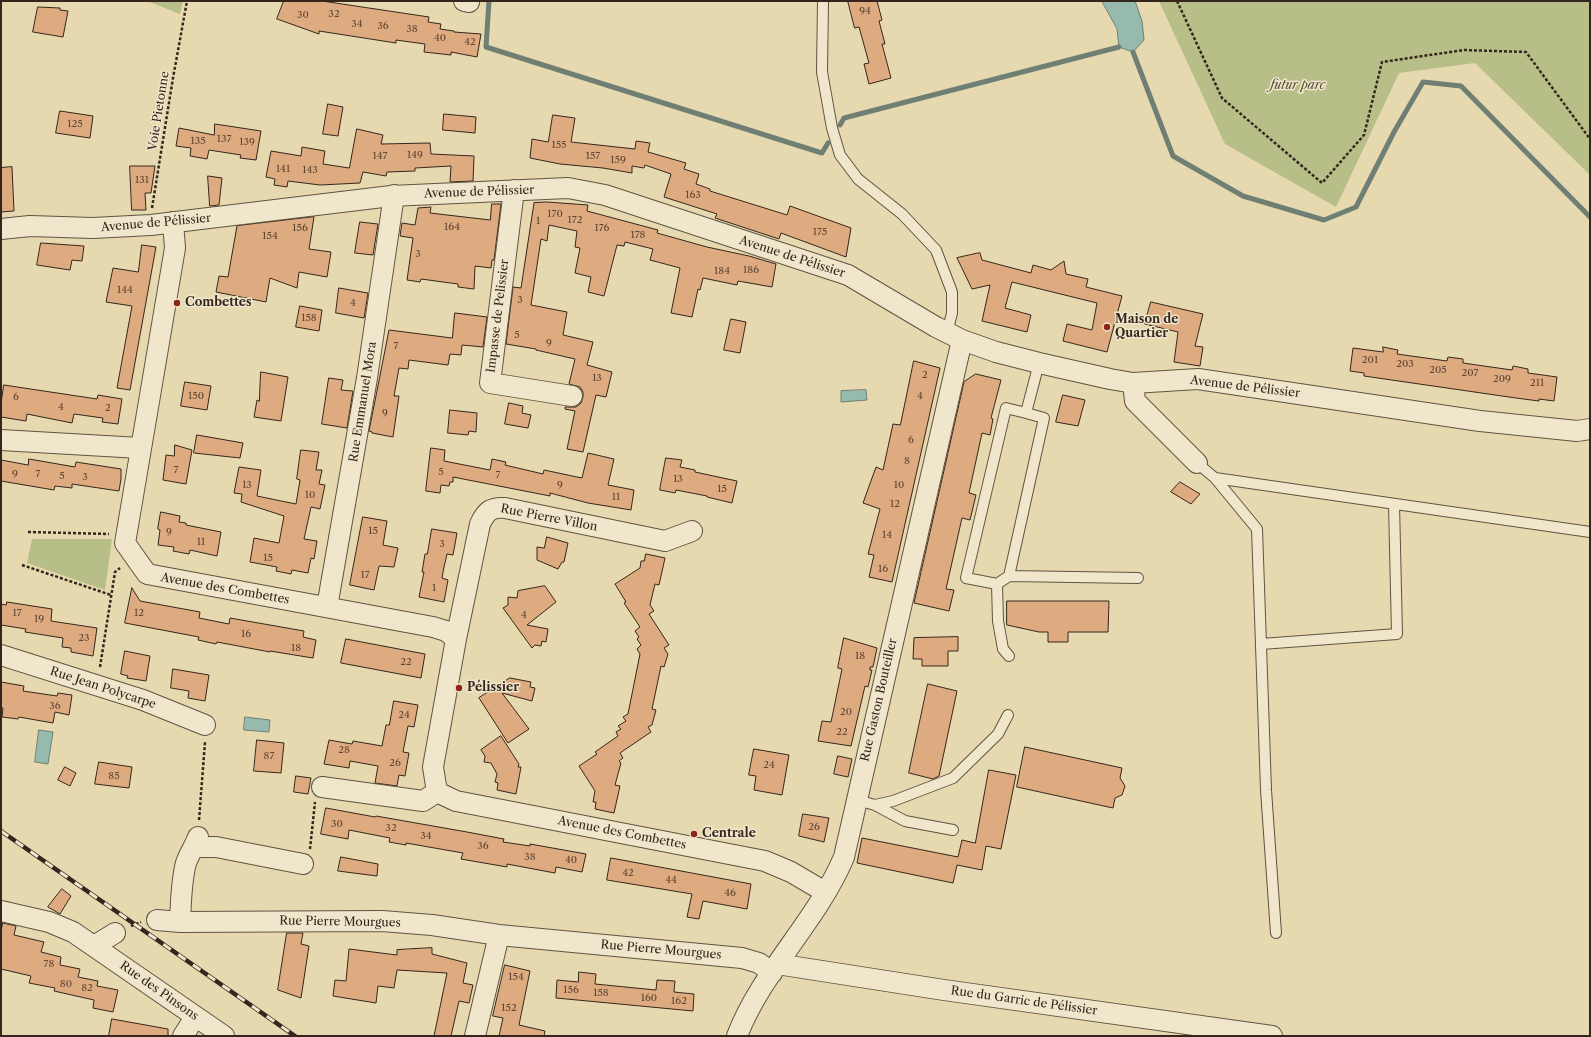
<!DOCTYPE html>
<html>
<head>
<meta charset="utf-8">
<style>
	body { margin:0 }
	#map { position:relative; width:1591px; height:1037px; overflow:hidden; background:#e6d9af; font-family:"Libre Caslon Text",serif }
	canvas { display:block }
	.frame { position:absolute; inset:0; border:2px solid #35261d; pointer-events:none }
</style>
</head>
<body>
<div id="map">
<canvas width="1591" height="1037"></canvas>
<div class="frame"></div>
</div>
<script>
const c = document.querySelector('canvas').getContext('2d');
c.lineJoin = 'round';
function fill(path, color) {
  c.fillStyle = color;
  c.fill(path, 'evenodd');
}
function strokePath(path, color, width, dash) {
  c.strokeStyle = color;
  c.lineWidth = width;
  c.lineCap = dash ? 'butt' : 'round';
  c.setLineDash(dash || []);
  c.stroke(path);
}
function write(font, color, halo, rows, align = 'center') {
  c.font = font + ' "Libre Caslon Text",serif';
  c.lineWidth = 3;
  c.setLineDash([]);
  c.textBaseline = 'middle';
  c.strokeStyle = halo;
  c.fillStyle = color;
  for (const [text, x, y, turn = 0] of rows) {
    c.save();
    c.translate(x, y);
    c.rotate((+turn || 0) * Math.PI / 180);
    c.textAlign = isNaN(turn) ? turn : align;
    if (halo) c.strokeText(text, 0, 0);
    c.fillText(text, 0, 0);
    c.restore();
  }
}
fill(new Path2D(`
	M147 1H183L180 14Z
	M1159 1H1590V175L1475 63 1399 73 1336 207 1225 144Z
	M32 539H112L105 590 27 563Z`), '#b8be88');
const water = new Path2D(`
	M1102 1H1135L1142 21 1144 40 1133 52 1119 47 1117 29Z
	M866 390 867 400 841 402V391Z
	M245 717 270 720 269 732 244 730Z
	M39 730 53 732 48 764 35 762Z`);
fill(water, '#96baae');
strokePath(water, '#6f7f74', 1);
strokePath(new Path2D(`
	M489 1 486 47 822 153 828 143
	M1133 52 1173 156 1243 196 1324 220 1356 207 1394 132 1423 82 1461 86 1590 217
	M840 125 844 118 1119 47`), '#6f7f74', 5);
const building = new Path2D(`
	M284 1H322L429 17 428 22 441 24 440 29 454 31V32L481 34 477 57 451 52V55L424 52 425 44 396 40V43L319 31V34L277 19Z
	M848 1H877L882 20 879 21 885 44H882L891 78 869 84 864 64 869 63 859 27 855 28Z
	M38 7 60 8V10L68 11 63 37 33 32Z
	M328 104 343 107 338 136 323 134Z
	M60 111 93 116 90 138 56 133Z
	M444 114 476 117 475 133 443 130Z
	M553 115 575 118 571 142 635 149 636 141 650 143 648 152 686 163 684 169 699 174 696 184 710 189V191L787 215 790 206 851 228 846 257 781 233 779 239 715 218 717 214 664 197 671 174 645 165 644 168 632 166V173L603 168 560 164 530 158 532 139 548 142Z
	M215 124 261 131 256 160 240 158 241 155 209 150 207 159 190 156 191 148 176 146 179 128 214 135Z
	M357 129 383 135 381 144 430 143 431 154 474 156 473 181 450 182 451 166 415 168V171L387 172 386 176 363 172 360 183 320 185 288 181 287 187 274 185 275 179 266 177 271 151 301 156 302 147 325 151 323 164 349 168Z
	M130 166H155L151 193H145L146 210H132Z
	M12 167 14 211 1 212V168Z
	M208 176 222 178 219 205 210 206Z
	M547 202 588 205 587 211 658 230 657 233 707 247 749 256 776 264 772 287 738 281 737 285 703 278 700 290 698 289 692 317 671 313 680 268 650 260 653 249 625 242 624 246 617 245 604 296 588 292 591 277 575 273 580 248 575 247 577 231 549 225 547 241 541 239 531 305 567 312 563 335 593 342 587 365 612 372 606 397 596 395 583 452 567 449 575 411 565 409V407H576L581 403 583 397V392L580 387 569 384 575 359 536 350V349L506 344 513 287 521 288 534 203Z
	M492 204H501L494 260H492L491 268 475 266 474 289 458 287V284L421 279 420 282 407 280 413 238 400 236 402 223 415 225 418 208 431 207 430 213 490 220Z
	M314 217 309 249 331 252 327 277 299 272 297 288 270 278 266 302 216 292 219 276 228 277 237 226Z
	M360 222 378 224 373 255 355 253Z
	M41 243 84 246 82 261 72 260 70 270 37 265Z
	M142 245 156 247 130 390 117 388 132 306 106 302 113 268 138 272Z
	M980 253 982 260 1031 273 1033 265 1051 270 1064 261 1066 274 1088 279 1086 287 1122 296 1107 352 1063 341 1067 324 1092 330 1097 303 1012 282 1005 308 1031 315 1027 332 982 321 990 285 972 289 957 258Z
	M339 288 368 293 364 318 336 313Z
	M1151 302 1203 314 1195 346 1203 347 1200 366 1174 362 1178 332 1145 324Z
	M300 306 322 310 319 331 296 327Z
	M455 313 487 317 483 347 462 345 461 355 450 354 448 365 409 360 408 369 399 368 394 396H399L393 437 372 433V432L369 431 389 330 452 338Z
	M731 319 746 322 740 353 724 350Z
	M1383 347 1398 350 1397 354 1447 361 1448 357 1463 359V363L1512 370 1513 366 1528 369V373L1557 377 1554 401 1539 399V401L1516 398 1364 376V373L1350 371 1353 348 1383 352Z
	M914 361 940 368 892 582 869 577 874 555 868 554 880 509 863 503 876 467 883 470 893 424 900 425Z
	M261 372 288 377 281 421 254 417 257 400 259 401Z
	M976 374 1001 380 991 418 993 419 990 435 982 433 969 493 976 495 970 520 962 518 946 589 954 590 949 611 914 603 964 382Z
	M329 378 343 380 341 390 353 391 347 428 322 424Z
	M185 382 211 386 207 410 181 406Z
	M4 385 97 399 98 395 122 399 118 424 102 422 103 418 74 414 72 423 27 414 26 421 1 417V404Z
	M1063 395 1085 400 1078 426 1056 422Z
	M509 403 523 406 522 413 531 415 528 428 505 424Z
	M450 410 477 413 476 432 469 431 468 435 448 433Z
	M197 435 243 443 240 458 194 453Z
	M175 445 192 450 186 484 163 480 166 455 174 456Z
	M431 448 445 450 444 461 490 470 492 459 506 462 505 465 543 474 544 470 582 478 588 453 614 459 608 485 634 490 631 510 588 503 550 493V496L453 477V482H450L449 486 441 485 440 493 426 491Z
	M301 450 319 452 316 470H322L319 484 325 485 320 509 311 507 304 539 317 541 314 559 311 558 308 573 292 570 291 574 276 571 277 567 250 562 254 538 279 543 284 516 241 502 242 494 234 493 239 467 261 470 257 496 296 504 300 480 297 479Z
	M666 458 682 460 680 467 695 470V472L737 481 732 503 707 497V496L676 490 675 493 660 490Z
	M29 459 75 467 76 462 121 469V479L119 491 72 484V488L55 486 54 490 1 481V460L28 465Z
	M1180 482 1200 494 1191 504 1171 492Z
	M161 512 180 516 179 522 186 523V525L221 532 217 556 190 550 189 554 173 551 174 547 158 545 160 530 158 529Z
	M363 517 387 521 383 545 398 548 394 567 379 566 374 590 350 585Z
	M432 529 457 533 453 555 447 554 444 567 442 578 448 580 444 602 419 597 424 572H422L425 554H427Z
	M547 537 568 543 564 562H562L558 569 537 560V547L544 548Z
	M646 554 665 558 659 585 655 584 650 605 654 611 649 614 669 645 664 648 668 654 664 667 661 666 652 709 656 710 652 725 648 727 651 732 620 753 623 758 619 761 621 763 615 785 620 786 614 813 595 809 596 802H593L595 791 579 766 597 754 595 752 618 736 616 732 621 729 618 726 626 721 623 717 628 714 640 654 637 649 641 645 637 639 639 637 635 631 640 627 624 603 626 602 615 584 640 568 641 561H644Z
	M545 586 556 602 527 625 548 629 546 642 542 641 541 646 535 645 532 648 503 608 508 605V597L517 598 518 591Z
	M132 588 140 601 200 612 199 618 229 624 230 618 304 631 303 637 316 640 313 658 270 651V652L217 642 216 644 198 640 199 637 125 623Z
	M1007 601H1109L1108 632H1068V642H1048V632H1039L1007 625Z
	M7 602 52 609 51 621 97 628 93 656 71 652V648L62 647 63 638 25 632 26 629 1 625V604L6 605Z
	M958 637V651H948V666H922V659H913L914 638Z
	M844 638 877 648 873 667H870V670H872L868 687 865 686 851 746 818 741 822 721 831 722 842 669 838 668Z
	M346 639 425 654 421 678 341 663Z
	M125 651 150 656 146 681 127 678 128 676 121 674Z
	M173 669 209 675 205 701 188 698 189 691 171 688Z
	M510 678 531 682 530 687 535 688 532 701 502 693 529 729 508 743 479 698Z
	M1 682 24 686 23 691 57 696 58 693 72 695 69 715 55 712 53 723 19 717 18 719 2 717 3 708H1Z
	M928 684 957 691 939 776 933 779 909 773Z
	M394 701 418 705 414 727 408 726 403 752 409 753 405 776 399 775 397 786 375 783 378 766 350 761 349 768 324 764 329 740 352 744 353 741 382 746 386 725H389Z
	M501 736 519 764 518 767H521L516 794 497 790 498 783 495 782 497 774 491 763 484 762 485 756 481 750Z
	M257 740 284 743 281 773 254 771Z
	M1025 747 1122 768 1120 778 1125 786 1122 795 1115 798 1113 808 1017 787Z
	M754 749 789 755 782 795 754 790 756 776 749 775Z
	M838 756 852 759 848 777 834 774Z
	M99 762 132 767 129 788 95 784Z
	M65 767 76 773 70 786 58 780Z
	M989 770 1016 775 1001 849 986 846 982 870 957 865 953 883 857 863 862 838 958 857 962 840 975 843Z
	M296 776 311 778 308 794 294 792Z
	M326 808 375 817 376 816 467 832 504 839 503 842 530 846V844L586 854 582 872 556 867 555 873 507 864V867L461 859 463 853 406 843V845L389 842 390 838 349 830 348 839 321 834Z
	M803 814 829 818 824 842 799 836Z
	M341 857 378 864 377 876 338 871Z
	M611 858 751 884 747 909 703 901 699 919 687 917 692 894 607 880Z
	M62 889 71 896 60 914 48 907Z
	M3 923 16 926 14 935 44 942 41 952 61 957 60 965 80 969 78 977 98 981 97 986 118 990 113 1012 93 1008 94 1000 54 991 55 988 29 983 31 976 1 969V932Z
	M287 933H303L301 944 309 946 301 998 278 990Z
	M432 948V954L467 963 463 983 473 985 469 1003 459 1001 451 1036H434L447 973 397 970 394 988 378 986 376 1003 333 996 335 980 346 981 349 949 397 955V950Z
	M505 965 530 971 519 1025 545 1031 544 1036H499L503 1018 493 1016Z
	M579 972 596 974 595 984 656 990 657 980 675 981 674 992 694 994 693 1011 556 998 557 980 578 982Z
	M112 1019 168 1029V1036H109Z`);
fill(building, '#deaa7f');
strokePath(building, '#35261d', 1);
const lane = new Path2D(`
	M823 1 822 72 832 128 840 155 858 179 902 214 936 250 952 292V313L947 333
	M1026 413 1044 418 1009 576 997 584 966 578 1006 408 1026 413 1039 363
	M1197 463 1215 478 1257 529 1266 790 1276 933
	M1215 478 1590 532
	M1009 576 1138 578
	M997 584 998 621 1003 649 1009 656
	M1261 644 1397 634 1394 504
	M857 800 875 805 893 801 953 778 998 734 1008 715
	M875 805 905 821 953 830`);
const street = new Path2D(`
	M464 1 469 2
	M514 190 490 383 572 396
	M173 222 175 248 125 543 147 574 433 627 446 631 456 639
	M1 229 30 226 93 228 151 225 391 196 568 188 605 195 848 275 936 327 962 340 996 352 1039 363 1110 379 1133 383 1198 379 1480 421 1577 431 1590 429
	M1133 383 1135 401 1197 463
	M1 440 140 448
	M692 531 665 541 505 508C491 507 486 511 480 524L456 639 433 767 437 792 456 801 765 861 791 872 825 892
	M327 607 367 378 394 195
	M1 655 143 700 205 725
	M322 787 423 801 437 792
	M198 837C195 846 189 854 186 863 181 882 181 902 180 922L382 921 432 925 499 935 742 958 759 963 772 973
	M194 847H216L303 864
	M1 911 49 922 73 932 224 1036
	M157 920 180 922
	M94 946 115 933
	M777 964 944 990 1272 1036
	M183 1036 195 1017
	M475 1036 499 935
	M737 1036C762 971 817 921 844 857L962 340`);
strokePath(lane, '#615342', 12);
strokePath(street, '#615342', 22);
strokePath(new Path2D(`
	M1177 1 1222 98 1322 183 1364 135 1382 62 1464 50 1526 52 1590 139
	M152 208 173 78 187 1
	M28 532 109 534
	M22 565 111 595
	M100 667 115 572 120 568
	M199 820 205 742
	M310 849 315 802
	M131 926 141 922`), '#35261d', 2.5, [3, 2]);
strokePath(lane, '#efe6cb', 10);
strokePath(street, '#efe6cb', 20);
const rail = new Path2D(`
	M1 831 295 1036`);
strokePath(rail, '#35261d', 4.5);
strokePath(rail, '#efe6cb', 3, [9]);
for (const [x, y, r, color] of [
	[177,303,4,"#8f2418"],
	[1107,327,4,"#8f2418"],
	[459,688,4,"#8f2418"],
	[694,834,4,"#8f2418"]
]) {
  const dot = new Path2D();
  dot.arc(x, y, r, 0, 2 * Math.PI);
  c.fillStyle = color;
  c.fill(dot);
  strokePath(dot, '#efe6cb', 1.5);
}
write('10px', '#5f4736', null, [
	["94",865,11],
	["32",334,14],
	["30",303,15],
	["34",357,24],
	["36",383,26],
	["38",412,29],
	["40",440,38],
	["42",470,42],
	["125",75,124],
	["137",224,139],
	["135",198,141],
	["139",247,142],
	["155",559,145],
	["149",415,155],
	["147",380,156],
	["157",593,156],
	["159",618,160],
	["141",283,169],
	["143",310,170],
	["131",142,180],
	["163",693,195],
	["170",555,214],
	["172",575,220],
	["1",538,221],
	["164",452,227],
	["156",300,228],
	["176",602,228],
	["175",820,232],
	["178",638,235],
	["154",270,236],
	["3",418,254],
	["186",751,270],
	["184",722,271],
	["144",125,290],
	["3",520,300],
	["4",353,303],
	["158",309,318],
	["5",517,335],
	["9",549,343],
	["7",396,346],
	["201",1370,360],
	["203",1405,364],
	["205",1438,370],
	["207",1470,373],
	["2",925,375],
	["13",597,378],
	["209",1502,379],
	["211",1537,383],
	["150",196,396],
	["4",920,396],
	["6",16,397],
	["4",61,407],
	["2",108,408],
	["9",385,413],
	["6",911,440],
	["8",907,461],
	["7",176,470],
	["5",441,472],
	["9",15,474],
	["7",38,474],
	["7",498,475],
	["5",62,476],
	["3",85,477],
	["13",678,479],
	["13",247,485],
	["9",560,485],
	["10",899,485],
	["15",722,489],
	["10",310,495],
	["11",616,497],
	["12",895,504],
	["15",373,531],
	["9",169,532],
	["14",887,535],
	["11",201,542],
	["3",442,544],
	["15",268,558],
	["16",883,569],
	["17",365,575],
	["1",434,588],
	["17",17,613],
	["12",139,613],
	["4",524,615],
	["19",39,619],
	["16",246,634],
	["23",84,638],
	["18",296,648],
	["18",860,656],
	["22",406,662],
	["36",55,706],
	["20",846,712],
	["24",404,715],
	["22",842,732],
	["28",344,750],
	["87",269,756],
	["26",395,763],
	["24",769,765],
	["85",114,776],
	["30",337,824],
	["26",814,827],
	["32",391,828],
	["34",426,836],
	["36",483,846],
	["38",530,857],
	["40",571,860],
	["42",628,873],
	["44",671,880],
	["46",730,893],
	["78",49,964],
	["154",516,977],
	["80",66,984],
	["82",87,988],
	["156",571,990],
	["158",601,993],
	["160",649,998],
	["162",679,1001],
	["152",509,1008]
]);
write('italic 12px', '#564c38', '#efe6cb', [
	["futur parc",1298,86]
]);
write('12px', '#35261d', '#efe6cb', [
	["Voie Pietonne",159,111,-81],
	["Avenue de Pélissier",479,192,-2],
	["Avenue de Pélissier",156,223,-5],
	["Avenue de Pélissier",792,257,18],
	["Impasse de Pelissier",498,316,-83],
	["Avenue de Pélissier",1245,387,7],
	["Rue Emmanuel Mora",363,402,-81],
	["Rue Pierre Villon",549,518,11],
	["Avenue des Combettes",225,589,10],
	["Rue Jean Polycarpe",103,688,18],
	["Rue Gaston Bouteiller",879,700,-77],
	["Avenue des Combettes",622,833,11],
	["Rue Pierre Mourgues",340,922,1],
	["Rue Pierre Mourgues",661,950,5],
	["Rue des Pinsons",159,991,35],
	["Rue du Garric de Pélissier",1024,1001,8]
]);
write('bold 12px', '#35261d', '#efe6cb', [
	["Combettes",185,303],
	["Maison de",1115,320],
	["Quartier",1115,334],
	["Pélissier",467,688],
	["Centrale",702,834]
], 'left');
</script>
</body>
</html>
